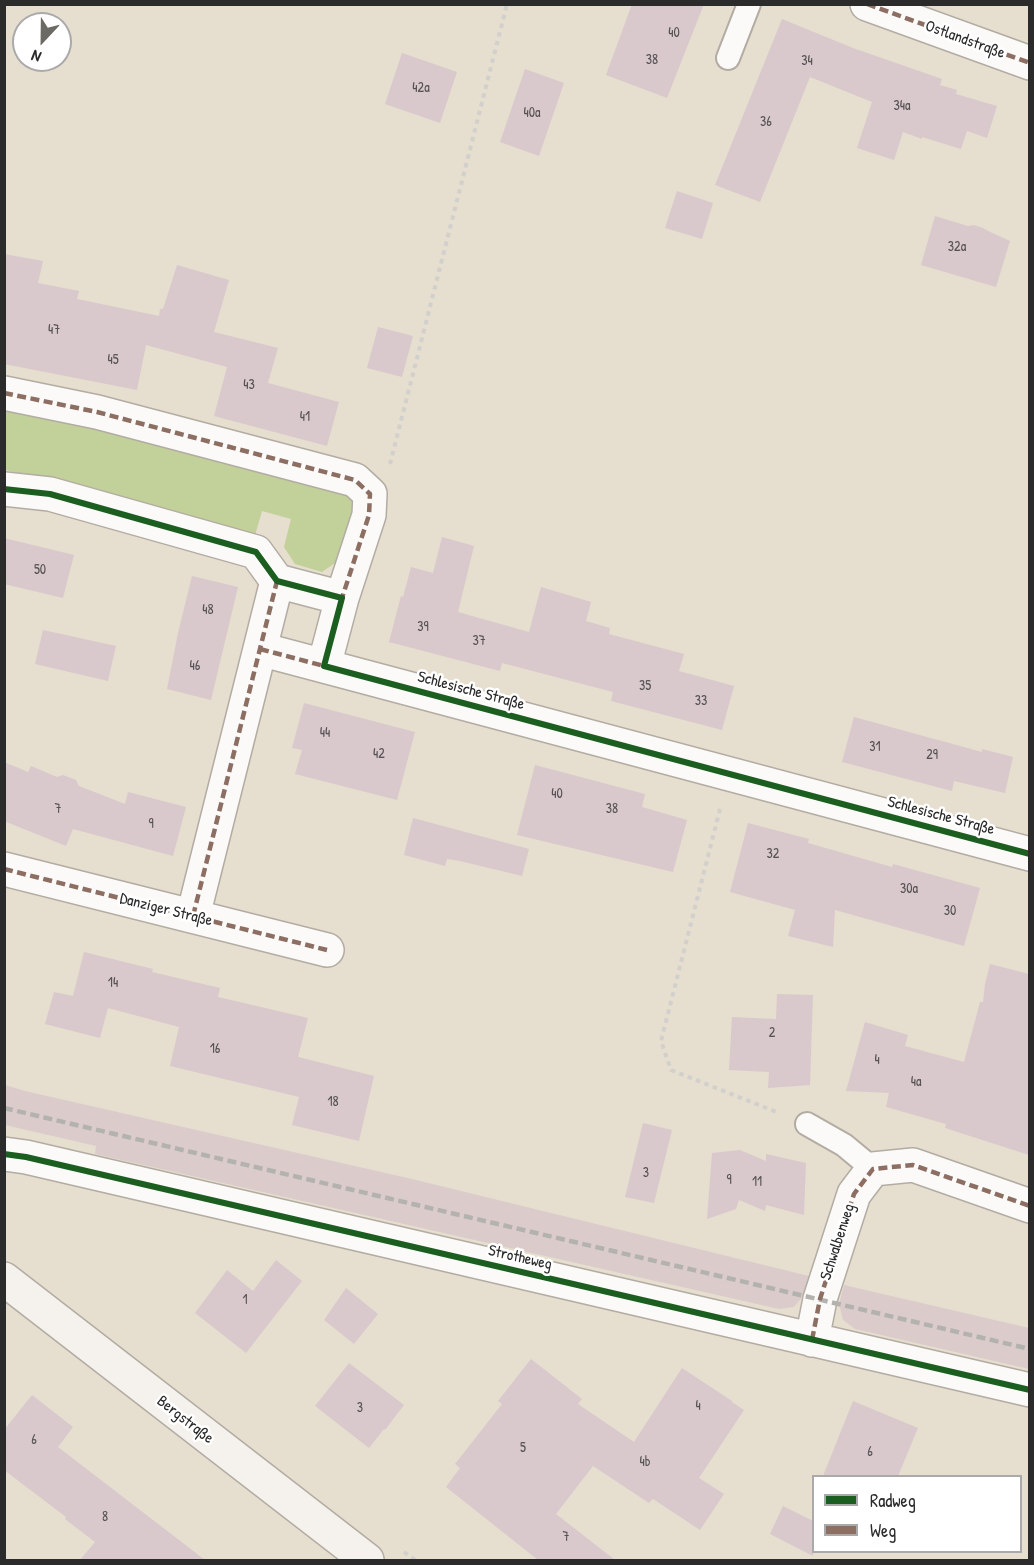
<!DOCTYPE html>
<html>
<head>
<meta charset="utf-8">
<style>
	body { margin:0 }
	#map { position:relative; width:1034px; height:1565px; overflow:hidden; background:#e6dece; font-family:"Patrick Hand",sans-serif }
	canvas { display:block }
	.frame { position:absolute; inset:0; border:6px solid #2b2b2b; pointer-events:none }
	.legend { position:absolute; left:812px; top:1475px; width:210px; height:78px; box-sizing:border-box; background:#fff; border:2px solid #aaa; margin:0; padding:8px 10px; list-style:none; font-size:18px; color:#2b2b2b }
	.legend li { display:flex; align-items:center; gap:12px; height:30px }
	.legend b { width:30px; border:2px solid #aaa }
	.north { position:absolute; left:12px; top:12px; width:60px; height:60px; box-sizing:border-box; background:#fff; border:2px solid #aaa; border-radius:50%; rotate:202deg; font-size:16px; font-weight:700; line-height:24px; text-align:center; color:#2b2b2b }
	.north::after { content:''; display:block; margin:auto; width:21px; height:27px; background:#6c6a64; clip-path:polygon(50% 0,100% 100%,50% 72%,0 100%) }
</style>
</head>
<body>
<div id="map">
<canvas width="1034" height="1565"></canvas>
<div class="frame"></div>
<ul class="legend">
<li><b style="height:8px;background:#1b5e20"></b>Radweg</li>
<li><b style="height:8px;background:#8d6e63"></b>Weg</li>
</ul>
<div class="north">N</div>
</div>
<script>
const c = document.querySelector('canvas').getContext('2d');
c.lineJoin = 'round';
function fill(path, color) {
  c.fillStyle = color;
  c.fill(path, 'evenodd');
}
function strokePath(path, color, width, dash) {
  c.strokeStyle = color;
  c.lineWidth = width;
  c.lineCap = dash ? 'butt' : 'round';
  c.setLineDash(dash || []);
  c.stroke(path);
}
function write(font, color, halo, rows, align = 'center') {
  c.font = font + ' "Patrick Hand",sans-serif';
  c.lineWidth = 5;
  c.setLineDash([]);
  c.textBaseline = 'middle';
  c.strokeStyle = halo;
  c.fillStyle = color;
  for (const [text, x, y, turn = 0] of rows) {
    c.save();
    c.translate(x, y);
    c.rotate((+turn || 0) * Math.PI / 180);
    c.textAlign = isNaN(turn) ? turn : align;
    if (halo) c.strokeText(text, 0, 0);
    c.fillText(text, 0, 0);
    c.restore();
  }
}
fill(new Path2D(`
	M5 1085 25 1091 412 1179 809 1276 804 1295 794 1307 779 1309 95 1154 96 1146 5 1125Z
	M844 1285 1029 1328V1369L855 1329 843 1320 839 1304Z`), '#dbcccb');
fill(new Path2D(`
	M5 406 96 425 351 494 357 515 345 556 322 572 295 564 284 547 291 519 262 511 254 539 54 481 5 470Z`), '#c2d099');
fill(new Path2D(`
	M632 4H704L667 98 606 75Z
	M782 19 853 48 942 79 940 85 957 90 956 94 997 106 987 138 967 131 961 149 922 137V139L903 132 894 160 857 148 872 102 810 77 760 202 715 185Z
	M402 53 457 72 440 123 385 104Z
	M525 69 564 83 539 156 500 142Z
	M677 191 713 203 702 239 665 228Z
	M935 216 968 226 974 225 983 228 988 231 1010 241 996 287 921 265Z
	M4 254 43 261 38 283 79 291 77 299 159 316 160 309H163L177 265 229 280 214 332 278 348 268 383 339 402 327 446 214 416 227 367 146 345 137 390 4 364Z
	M378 327 413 336 402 377 367 368Z
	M442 537 474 546 458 612 529 632 541 587 591 602 586 621 610 628 609 634 684 654 679 671 734 686 722 730 611 701 613 692 502 663 500 671 389 642 401 596 403 597 411 567 433 573Z
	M4 538 74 555 63 598 4 584Z
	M192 576 238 587 211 700 167 689 178 633Z
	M43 630 116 646 108 681 35 664Z
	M304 703 415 732 397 800 295 774 302 750 292 748Z
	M854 717 982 752V749L1013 757 1005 793 954 781 952 791 842 762Z
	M4 762 28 772 31 766 57 777 63 775 76 780 79 786 125 804 128 792 186 807 173 856 73 829 66 846 4 821Z
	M535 765 645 794 642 807 687 820 673 872 517 835Z
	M413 818 529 849 522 876 460 861 447 859 445 866 404 855Z
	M748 823 809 839 808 843 892 867 893 864 980 888 964 946 835 910 833 947 788 936 795 910 730 892Z
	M84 952 153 969 152 972 220 988 218 997 308 1018 298 1057 374 1076 359 1141 292 1125 299 1097 170 1066 179 1027 108 1008 100 1038 45 1024 54 992 73 996Z
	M990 964 1029 974V1155L945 1128 946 1124 886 1107 889 1093 846 1091 865 1022 908 1035 905 1046 964 1062 980 1002H983L985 984Z
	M777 994 813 995 810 1085 768 1088 769 1072 729 1070 732 1017 776 1019Z
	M643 1123 672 1130 654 1203 625 1197Z
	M740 1150 766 1161V1154L806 1163 804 1215 766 1205 765 1211 739 1200 736 1209 707 1219 712 1153Z
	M276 1260 302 1281 246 1353 195 1313 227 1270 253 1291Z
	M346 1288 378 1314 354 1344 324 1320Z
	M531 1359 582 1399 578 1404 634 1442 682 1368 732 1401V1402L744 1410 699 1478 724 1494 700 1530 653 1499 649 1503 593 1466 556 1514 615 1560H538L446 1487 460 1468 455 1464 502 1404 498 1401Z
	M349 1363 404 1405 385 1430 384 1429 369 1448 315 1406Z
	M32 1395 73 1427 58 1447 205 1560H80L95 1542 65 1519 66 1517 4 1470V1430Z
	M853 1401 918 1428 898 1476H823Z
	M783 1506 813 1521V1556L770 1534Z`), '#d9c9cc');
const lane = new Path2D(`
	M728 58 749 4
	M807 1124 844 1145 873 1169`);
const street = new Path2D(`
	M867 4 1030 63
	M4 393 97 412 355 480 370 494 369 515 342 598
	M4 489 50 494 256 552 277 581 342 598 324 666 1030 854
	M260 649 324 666
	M4 869 327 950
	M193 916 277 581
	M4 1154 26 1157 1030 1390
	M812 1340 820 1299 854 1194 873 1169 913 1165 1030 1206`);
const secondary = new Path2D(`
	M4 1279 367 1560`);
strokePath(lane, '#b2aca3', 26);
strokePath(street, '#b2aca3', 36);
strokePath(secondary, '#b2aca3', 36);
strokePath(new Path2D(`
	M390 464 507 4
	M720 809 661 1041 671 1070 779 1113
	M404 1552 415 1560`), '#d2d0cc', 4, [4.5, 4.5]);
strokePath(lane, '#fbfaf8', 22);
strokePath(street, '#fbfaf8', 33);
strokePath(secondary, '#f5f2ed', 33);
strokePath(new Path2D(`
	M4 1108 1030 1349`), '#b3b2af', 4.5, [9, 4.5]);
strokePath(new Path2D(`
	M867 4 1030 63
	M4 393 97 412 355 480 370 494 369 515 342 598
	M260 649 324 666
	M4 869 327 950
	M193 916 277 581
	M812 1340 820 1299 854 1194 873 1169 913 1165 1030 1206`), '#8d6e63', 4.5, [9, 4.5]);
strokePath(new Path2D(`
	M4 489 50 494 256 552 277 581 342 598 324 666 1030 854
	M4 1154 26 1157 1030 1390`), '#1b5e20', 6);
write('14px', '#565253', null, [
	["40",674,33],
	["38",652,60],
	["34",807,61],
	["42a",421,88],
	["34a",902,106],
	["40a",532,113],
	["36",766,122],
	["32a",957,247],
	["47",54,330],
	["45",113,360],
	["43",249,385],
	["41",305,417],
	["50",40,570],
	["48",208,610],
	["39",423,627],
	["37",479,641],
	["46",195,666],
	["35",645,686],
	["33",701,701],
	["44",325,733],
	["31",875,747],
	["42",379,754],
	["29",932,755],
	["40",557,794],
	["7",58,809],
	["38",612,809],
	["9",151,824],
	["32",773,854],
	["30a",909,889],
	["30",950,911],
	["14",113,983],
	["2",772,1033],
	["16",215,1049],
	["4",877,1060],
	["4a",916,1082],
	["18",333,1102],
	["3",646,1173],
	["9",729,1180],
	["11",757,1182],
	["1",245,1300],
	["4",698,1406],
	["3",360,1408],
	["6",34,1440],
	["5",523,1448],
	["6",870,1452],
	["4b",645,1462],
	["8",105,1517],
	["7",566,1537]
]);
write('16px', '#2b2b2b', '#fff', [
	["Ostlandstraße",965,40,20],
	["Schlesische Straße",471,691,15],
	["Schlesische Straße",941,816,15],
	["Danziger Straße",166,910,14],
	["Schwalbenweg",838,1242,-72],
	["Strotheweg",520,1258,13],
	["Bergstraße",185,1420,38]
]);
</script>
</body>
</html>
